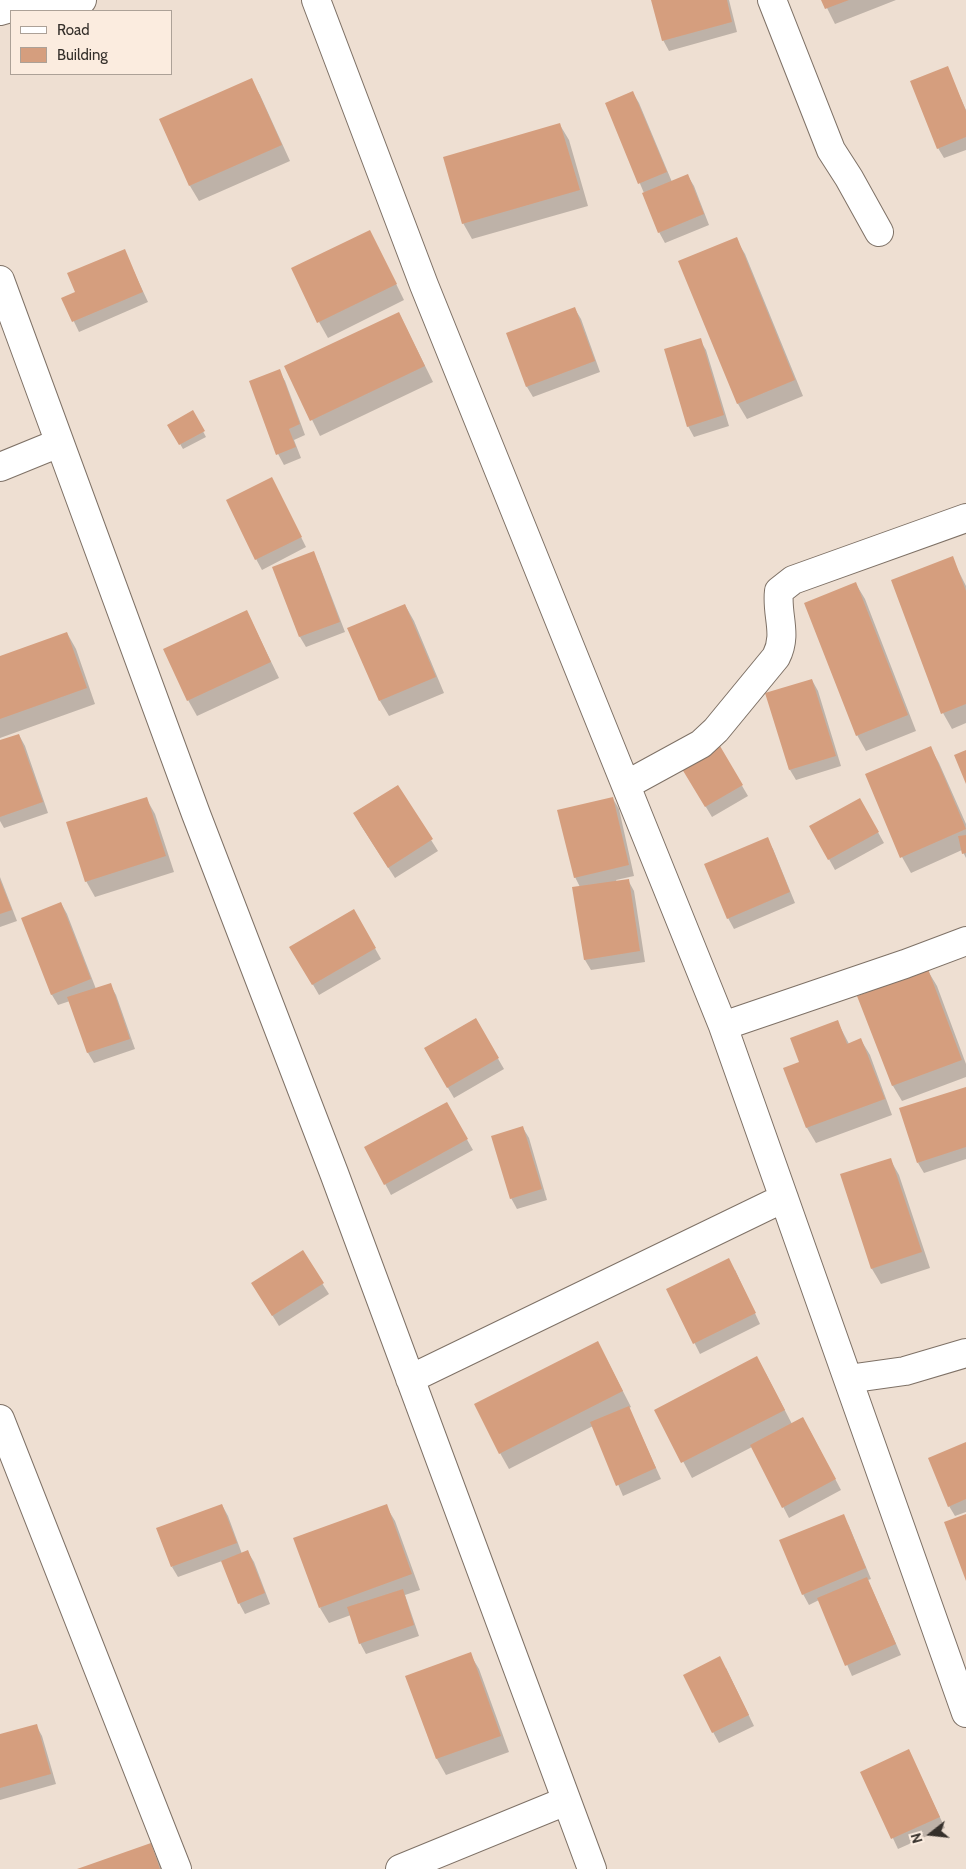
<!DOCTYPE html>
<html>
<head>
<meta charset="utf-8">
<style>
	body { margin:0 }
	#map { position:relative; width:966px; height:1869px; overflow:hidden; background:#eedfd2; font-family:Cabin,sans-serif }
	canvas { display:block }
	.legend { position:absolute; left:10px; top:10px; width:162px; height:65px; box-sizing:border-box; background:#fbecdf; border:1px solid #aca197; margin:0; padding:6px 9px; list-style:none; font-size:15px; color:#35302b }
	.legend li { display:flex; align-items:center; gap:10px; height:25px }
	.legend b { width:25px; border:1px solid #aca197 }
	.north { position:absolute; left:906px; top:1809px; width:50px; height:50px; -webkit-text-stroke:4px #fbecdf; paint-order:stroke; rotate:254deg; font-size:14px; font-weight:700; line-height:20px; text-align:center; color:#35302b }
	.north::after { content:''; display:block; margin:auto; width:18px; height:22px; background:#35302b; clip-path:polygon(50% 0,100% 100%,50% 72%,0 100%) }
</style>
</head>
<body>
<div id="map">
<canvas width="966" height="1869"></canvas>
<ul class="legend">
<li><b style="height:6px;background:#fff"></b>Road</li>
<li><b style="height:14px;background:#d59e7e"></b>Building</li>
</ul>
<div class="north">N</div>
</div>
<script>
const c = document.querySelector('canvas').getContext('2d');
c.lineJoin = 'round';
function fill(path, color) {
  c.fillStyle = color;
  c.fill(path, 'evenodd');
}
function strokePath(path, color, width, dash) {
  c.strokeStyle = color;
  c.lineWidth = width;
  c.lineCap = dash ? 'butt' : 'round';
  c.setLineDash(dash || []);
  c.stroke(path);
}
fill(new Path2D(`
	M652 0H729L737 32 669 51 663 40Z
	M823 0H896L835 24Z
	M947 68 966 110V150L944 158 938 148Z
	M251 80 260 95 290 161 199 201 190 186 161 120Z
	M633 93 639 103 672 182 688 176 694 186 709 225 665 243 659 232 644 193 606 104Z
	M560 125 569 140 588 206 472 239 463 223Z
	M736 239 745 254 803 396 747 419 738 404 680 262Z
	M378 247 404 300 328 338 319 322Z
	M124 250 148 302 79 332 63 299 76 293Z
	M575 309 581 319 600 372 533 397 527 387 507 334Z
	M399 313 433 382 320 436 286 367Z
	M700 340 706 350 729 426 694 437 688 426Z
	M279 371 285 381 305 435 294 440 301 458 284 465 278 454Z
	M193 412 206 437 183 449 169 425Z
	M277 489 306 547 262 570 256 559Z
	M313 553 319 564 345 632 306 647 300 637 274 568Z
	M952 558 966 586V723L952 729 943 713Z
	M856 584 865 599 916 731 866 751 857 735Z
	M405 605 414 621 444 693 389 716 380 701Z
	M247 612 279 678 197 716 188 700Z
	M67 633 76 649 95 704 0 738V657Z
	M812 680 818 691 841 766 796 780 790 770 767 694Z
	M19 735 25 746 48 813 4 828 0 821V742Z
	M930 747 939 763 966 824V858L962 850 911 873 902 857 866 775Z
	M720 748 748 796 712 817 683 769Z
	M397 786 438 851 395 878 360 824Z
	M146 798 155 814 174 872 95 897 86 881Z
	M613 799 619 809 634 876 616 880 617 882 628 880 634 891 645 962 591 970 585 960 580 887 575 877Z
	M860 800 884 843 835 870 811 827Z
	M767 839 773 849 795 903 734 929 728 918Z
	M0 877 17 921 0 927Z
	M61 903 67 914 96 989 110 984 116 995 135 1049 94 1063 88 1053 70 1001 58 1005 52 995 22 919Z
	M354 911 381 959 319 995 291 947Z
	M928 971 937 986 966 1064V1077L902 1101 893 1086 859 997Z
	M475 1019 504 1069 454 1098 425 1049Z
	M837 1021 849 1044 861 1040 870 1055 892 1115 816 1143 807 1128 785 1069 800 1063Z
	M966 1088V1159L924 1173 918 1163Z
	M446 1103 473 1150 391 1195 366 1148Z
	M523 1128 529 1138 547 1200 517 1209 511 1198Z
	M890 1159 899 1175 930 1268 881 1284 872 1269Z
	M302 1252 329 1294 279 1326 259 1294Z
	M735 1270 760 1324 700 1354 668 1290Z
	M606 1358 631 1407 629 1408 661 1479 623 1496 593 1426 509 1469 500 1453Z
	M766 1374 792 1424 809 1429 841 1490 789 1518 752 1447 692 1478 656 1411Z
	M966 1443V1512L955 1516 949 1506Z
	M222 1505 228 1516 242 1554 248 1552 254 1562 270 1604 245 1614 239 1603 222 1561 178 1577 172 1567Z
	M386 1506 395 1521 420 1590 405 1595 419 1636 366 1654 360 1643 351 1615 329 1623 320 1608Z
	M843 1516 849 1526 871 1579 868 1580 901 1655 852 1676 819 1600 809 1605 803 1594Z
	M470 1654 479 1669 509 1752 446 1775 437 1759 407 1677Z
	M726 1668 754 1726 719 1743 713 1732Z
	M36 1725 42 1736 56 1784 0 1800V1735Z
	M909 1751 945 1828 898 1849 862 1772Z
	M150 1844 162 1869H80Z`), '#0003');
fill(new Path2D(`
	M651 0H727L732 22 662 41Z
	M821 0H849L825 9Z
	M948 66 966 111V137L937 149 910 81Z
	M252 78 282 145 189 186 159 119Z
	M633 91 667 172 638 184 605 103Z
	M560 123 580 190 462 224 443 157Z
	M688 174 704 214 658 233 642 193Z
	M370 230 397 284 317 323 291 268Z
	M737 237 795 380 737 404 678 261Z
	M125 249 143 292 72 322 61 298 75 292 67 273Z
	M575 307 595 361 526 387 506 333Z
	M399 312 425 366 310 421 284 366Z
	M701 338 724 415 687 427 664 349Z
	M280 369 300 424 289 429 296 447 276 455 249 381Z
	M193 410 205 431 179 445 167 425Z
	M272 477 302 537 255 560 226 500Z
	M314 551 340 622 299 637 272 567Z
	M953 556 966 591V704L941 714 891 580Z
	M856 582 908 715 856 736 804 603Z
	M405 604 436 677 379 701 347 628Z
	M247 610 271 662 187 701 163 649Z
	M67 632 87 688 0 719V656Z
	M812 679 836 756 789 770 765 693Z
	M19 734 43 802 0 817V740Z
	M720 746 743 785 705 807 682 769Z
	M931 746 966 829 900 858 865 774Z
	M966 750V784L954 755Z
	M398 785 433 839 388 868 353 813Z
	M147 797 166 856 85 882 66 822Z
	M613 797 629 865 574 878 557 810Z
	M860 798 879 832 828 860 809 826Z
	M966 835V853L962 854 958 836Z
	M768 837 790 892 727 919 704 864Z
	M629 879 640 951 584 960 572 887Z
	M0 880 12 910 0 914Z
	M61 902 91 979 51 995 21 918Z
	M354 909 376 948 312 985 289 947Z
	M928 969 962 1060 892 1086 857 996Z
	M111 983 130 1039 87 1053 67 997Z
	M476 1018 499 1058 447 1088 424 1048Z
	M838 1020 847 1044 861 1038 885 1099 806 1128 783 1068 799 1062 790 1038Z
	M966 1087V1147L917 1163 899 1108Z
	M447 1102 468 1139 384 1185 364 1147Z
	M523 1126 542 1189 510 1199 491 1136Z
	M891 1158 922 1252 871 1269 840 1174Z
	M303 1250 324 1283 272 1316 251 1283Z
	M729 1258 756 1313 693 1344 666 1289Z
	M598 1341 623 1391 499 1454 474 1404Z
	M757 1356 785 1410 681 1463 654 1410Z
	M629 1406 656 1468 616 1486 590 1422Z
	M803 1417 836 1479 782 1508 750 1445Z
	M966 1442V1499L948 1507 928 1458Z
	M222 1504 237 1543 171 1567 156 1528Z
	M387 1504 412 1574 319 1608 293 1538Z
	M844 1514 866 1568 802 1595 779 1540Z
	M966 1514V1581L944 1522Z
	M248 1550 265 1593 238 1604 221 1561Z
	M867 1577 896 1644 845 1666 817 1598Z
	M403 1589 414 1625 359 1644 347 1607Z
	M471 1652 501 1736 436 1759 405 1676Z
	M720 1656 749 1715 712 1733 683 1675Z
	M37 1724 51 1774 0 1788V1734Z
	M909 1749 940 1817 891 1839 860 1772Z
	M151 1843 160 1869H77Z`), '#d59e7e');
const street = new Path2D(`
	M316 0 424 285 723 1026 966 1713
	M772 0 831 150 849 178 879 232
	M0 11 14 7 77 2 82 0
	M0 280 196 814 334 1173 592 1869
	M0 467 59 443
	M626 785 701 744 716 730 776 657C788 634 776 615 779 591L793 580 966 518
	M723 1026 905 964 966 941
	M410 1379 784 1198
	M848 1379 905 1371 966 1353
	M0 1419 177 1869
	M400 1869 566 1801`);
strokePath(street, '#7e7166', 30);
strokePath(street, '#fff', 28);
</script>
</body>
</html>
